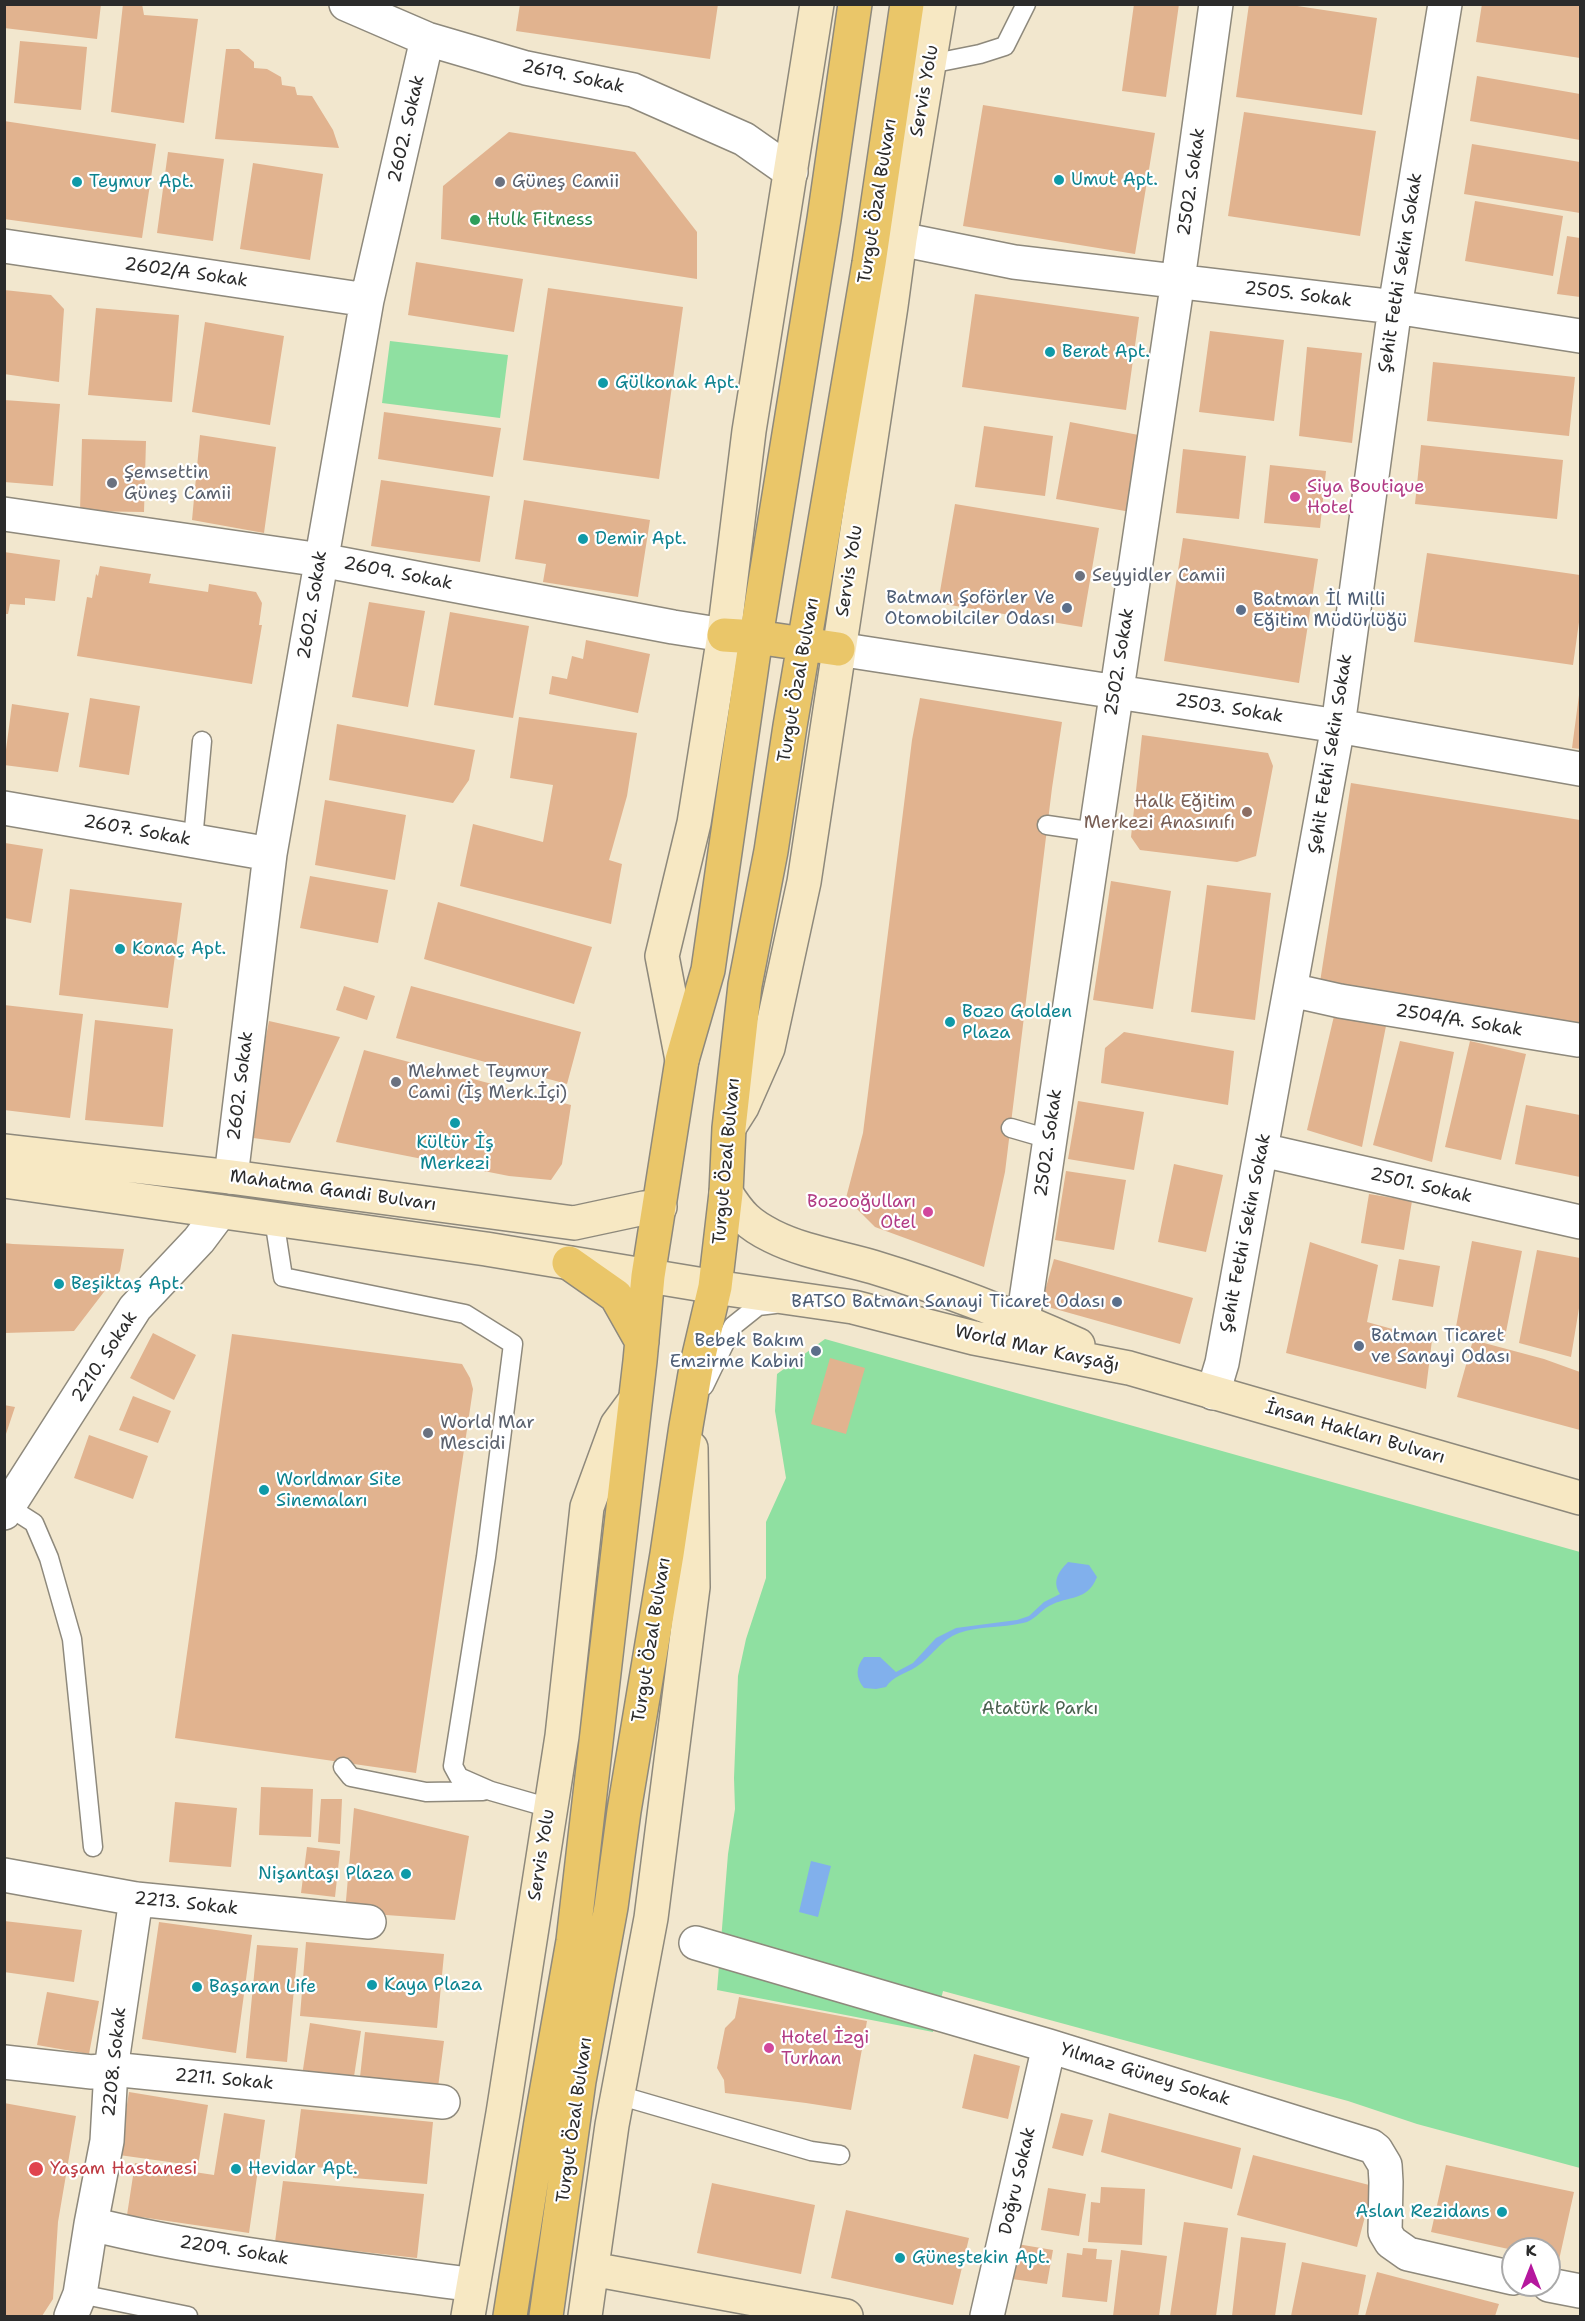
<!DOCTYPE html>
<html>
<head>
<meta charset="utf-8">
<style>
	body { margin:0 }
	#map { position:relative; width:1585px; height:2321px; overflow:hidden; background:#f2e7ce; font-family:"Shantell Sans",sans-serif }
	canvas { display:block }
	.frame { position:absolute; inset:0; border:6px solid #2b2b2b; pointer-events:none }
	.north { position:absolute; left:1501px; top:2237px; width:60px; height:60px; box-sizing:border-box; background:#fff; border:2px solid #aaa; border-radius:50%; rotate:0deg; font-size:16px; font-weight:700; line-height:24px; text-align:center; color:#2b2b2b }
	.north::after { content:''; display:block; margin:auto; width:21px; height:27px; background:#b5179e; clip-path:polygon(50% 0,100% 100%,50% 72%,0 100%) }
</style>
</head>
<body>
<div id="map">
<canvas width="1585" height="2321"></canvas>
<div class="frame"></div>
<div class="north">K</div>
</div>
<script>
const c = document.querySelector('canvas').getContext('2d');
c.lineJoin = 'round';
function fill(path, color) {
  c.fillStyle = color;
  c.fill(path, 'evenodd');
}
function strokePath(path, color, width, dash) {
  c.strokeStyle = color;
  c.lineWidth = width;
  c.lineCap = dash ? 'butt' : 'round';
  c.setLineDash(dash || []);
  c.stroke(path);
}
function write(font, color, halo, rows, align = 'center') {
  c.font = font + ' "Shantell Sans",sans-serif';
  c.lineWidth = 4.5;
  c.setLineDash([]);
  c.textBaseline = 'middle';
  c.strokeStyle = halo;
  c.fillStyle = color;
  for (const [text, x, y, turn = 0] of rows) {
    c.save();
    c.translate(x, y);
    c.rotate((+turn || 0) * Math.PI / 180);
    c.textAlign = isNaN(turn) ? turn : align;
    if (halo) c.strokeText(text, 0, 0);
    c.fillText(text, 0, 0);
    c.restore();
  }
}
fill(new Path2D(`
	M390 341 508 355 500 418 382 403Z
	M825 1339 1580 1552V2168L1417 2124 1348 2101 943 1991 933 2032 717 1990 728 1854 735 1809 734 1778 738 1676 746 1639 766 1578V1522L786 1478 775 1411 777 1374Z`), '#8fe0a1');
fill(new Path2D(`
	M1068 1562 1089 1565 1097 1577C1087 1602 1069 1595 1049 1606 1040 1611 1034 1621 1023 1623 1002 1628 978 1626 959 1633 940 1640 932 1657 916 1667 905 1674 893 1676 886 1687L876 1689 864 1688C855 1677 856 1667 864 1657H880L896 1672 913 1663 936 1638 956 1628 1017 1620 1029 1616 1044 1602 1060 1594C1052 1582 1058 1572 1068 1562Z
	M811 1861 831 1866 818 1917 799 1912Z`), '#81b0ec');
fill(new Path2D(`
	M4 4H101L97 39 4 28Z
	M123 4H142L144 15 198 19 184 123 111 112Z
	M520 4H718L710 59 516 31Z
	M1134 4H1179L1166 97 1122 91Z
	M1249 4H1284L1377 18 1362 115 1236 97Z
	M1482 4H1580V58L1476 42Z
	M20 41 87 47 81 110 14 103Z
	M226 49H239L254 62V68L267 69 281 77 282 85 295 87 297 95 312 96 333 130 339 148 215 139Z
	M1477 76 1580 94V140L1470 121Z
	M983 105 1155 133 1135 254 963 226Z
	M1244 112 1376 131 1360 236 1228 216Z
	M4 121 156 144 142 238 4 219Z
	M509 132 635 152 697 232V279L441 239 443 186Z
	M1472 144 1580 162V213L1464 194Z
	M168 152 224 159 213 241 157 233Z
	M253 163 323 174 310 260 240 249Z
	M1475 201 1563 216 1553 276 1465 261Z
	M1567 236 1580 238V297L1557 294Z
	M416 262 523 279 514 332 408 315Z
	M548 288 683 307 659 479 523 460Z
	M4 290 51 295 64 309 59 382 4 374Z
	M975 294 1139 317 1126 410 962 387Z
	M96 308 179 315 172 402 88 395Z
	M205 322 284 336 270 425 192 412Z
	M1210 331 1284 340 1274 421 1199 412Z
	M1307 347 1362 353 1352 443 1299 436Z
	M1433 362 1575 377 1569 436 1427 421Z
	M4 400 60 404 53 486 4 482Z
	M384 412 501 428 493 477 378 459Z
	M1070 422 1144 436 1131 512 1056 499Z
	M984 426 1053 436 1045 496 975 487Z
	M200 435 276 447 264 533 192 520Z
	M82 439 146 441 144 512 80 511Z
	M1421 445 1563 460 1557 519 1415 504Z
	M1183 449 1246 456 1239 519 1176 513Z
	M1270 465 1326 471 1320 528 1264 523Z
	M381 480 490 496 480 562 371 546Z
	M524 500 650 520 638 597 543 582 546 564 515 559Z
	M955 504 1099 528 1082 627 938 603Z
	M1183 538 1318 559 1299 683 1164 661Z
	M4 552 60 560 55 601 25 598V605L10 604 8 614H4Z
	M1427 553 1580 575V615L1573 665 1414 642Z
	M100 566 151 574 149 583 208 592 209 584 256 592 262 603 259 625H262L252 684 77 656 87 597 92 598 96 574 98 576Z
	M369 602 425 611 408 707 352 697Z
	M450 612 529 626 513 718 434 705Z
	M586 640 650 654 638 713 549 694 552 676 567 679 572 656 583 659Z
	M1579 695H1580V749L1572 748Z
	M90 698 140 706 129 775 79 767Z
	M920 698 1062 722 1052 788 1005 1172 984 1267 875 1227 846 1198 863 1133 912 740Z
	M12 704 69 713 58 772 4 765Z
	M519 717 637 733 627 796 609 860 622 864 611 924 460 886 473 824 543 842 553 785 510 778Z
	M337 724 475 750 469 780 453 803 329 780Z
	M1142 735 1268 753 1273 766 1256 856 1237 862 1140 850 1131 837Z
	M1351 783 1580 820V1029L1320 982Z
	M325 800 406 815 395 880 315 865Z
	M5 843 43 849 31 923 5 918Z
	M310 876 388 890 378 943 300 928Z
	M1111 881 1171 891 1153 1009 1093 1000Z
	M1207 885 1271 893 1255 1020 1191 1012Z
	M70 889 182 903 168 1008 59 995Z
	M438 902 592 947 574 1004 424 959Z
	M344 986 375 996 367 1020 336 1010Z
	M411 986 581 1032 567 1084 396 1038Z
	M4 1005 83 1014 70 1118 4 1110Z
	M1334 1016 1386 1026 1362 1147 1307 1130Z
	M95 1020 173 1029 163 1127 85 1120Z
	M269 1021 340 1037 290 1143 246 1137Z
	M1124 1032 1234 1051 1228 1105 1101 1083 1105 1048Z
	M1400 1041 1454 1052 1432 1162 1373 1145Z
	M1470 1041 1526 1054 1501 1160 1445 1147Z
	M364 1050 571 1105 562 1164 551 1180 509 1176 336 1142Z
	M1078 1101 1144 1112 1134 1170 1068 1159Z
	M1526 1105 1580 1115V1177L1515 1164Z
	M1174 1164 1223 1175 1206 1252 1158 1242Z
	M1066 1171 1126 1180 1114 1250 1055 1240Z
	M1369 1194 1412 1201 1404 1250 1361 1243Z
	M1472 1241 1522 1251 1504 1342 1455 1332Z
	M1310 1242 1378 1265 1367 1322 1432 1340 1426 1389 1286 1353Z
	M4 1243 13 1244 124 1249 120 1271 74 1331 4 1333Z
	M1537 1250 1580 1258V1302L1571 1357 1519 1343Z
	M1054 1259 1193 1298 1180 1344 1041 1305Z
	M1399 1259 1440 1266 1433 1307 1392 1300Z
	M153 1333 196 1355 174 1400 130 1378Z
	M232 1334 462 1364 470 1378 473 1389 416 1773 175 1738Z
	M1473 1340 1544 1359 1580 1372V1430L1457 1397Z
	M830 1358 865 1368 846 1434 811 1424Z
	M133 1396 171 1411 158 1443 119 1430Z
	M4 1405 15 1407 5 1437H4Z
	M89 1435 148 1456 133 1499 74 1478Z
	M261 1787 313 1789 311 1837 259 1835Z
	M321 1799H342L340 1844 318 1842Z
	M175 1802 237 1808 231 1867 169 1862Z
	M354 1808 469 1836 455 1920 345 1912Z
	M307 1847 340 1851 335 1897 301 1893Z
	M4 1921 82 1930 74 1982 4 1972Z
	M159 1922 252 1935 236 2053 142 2039Z
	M306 1942 444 1954 437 2028 300 2016Z
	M257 1945 298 1948 287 2062 246 2058Z
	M47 1992 99 2001 89 2054 37 2045Z
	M739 1997 867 2021 851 2110 806 2103 725 2093 724 2080 717 2068 725 2028 735 2018Z
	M310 2023 361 2031 353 2083 302 2076Z
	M365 2032 444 2041 437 2095 359 2086Z
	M974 2054 1020 2066 1008 2119 962 2108Z
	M129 2092 208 2105 198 2166 119 2155Z
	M4 2103 76 2116 58 2222 53 2299 42 2316H4Z
	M301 2109 433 2122 427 2184 353 2178V2172L294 2164Z
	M224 2113 265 2120 249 2233 127 2215 135 2163 214 2175Z
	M1061 2113 1093 2120 1083 2156 1052 2148Z
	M1109 2113 1241 2148 1232 2189 1101 2152Z
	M1253 2155 1373 2186 1357 2247 1237 2215Z
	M1446 2165 1574 2192 1559 2260 1549 2257V2249L1513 2250 1431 2232Z
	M283 2181 424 2194 417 2258 275 2242Z
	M712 2183 815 2205 801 2274 697 2253Z
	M1101 2187 1145 2189 1142 2245 1088 2242 1091 2202 1100 2203Z
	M1048 2188 1086 2194 1079 2236 1041 2230Z
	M846 2210 969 2238 953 2305 831 2278Z
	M1184 2222 1228 2228 1216 2316H1170Z
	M1241 2237 1286 2243 1275 2316H1232Z
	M1011 2243 1053 2250 1047 2284 1005 2278Z
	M1083 2248 1097 2249 1096 2259 1112 2260 1107 2302 1062 2297 1067 2253 1082 2255Z
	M1121 2250 1167 2256 1159 2316H1113Z
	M1302 2262 1366 2275 1358 2316H1291Z
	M1377 2272 1499 2304 1495 2316H1365Z`), '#e1b38f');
const lane = new Path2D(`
	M930 64 980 54 1005 46 1026 4
	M1047 825 1095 832
	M193 840 202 741
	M1011 1128 1049 1139
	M274 1219 283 1277 465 1314 513 1344 486 1557 453 1766 459 1777 491 1791 550 1808
	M704 1386 733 1326 758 1306 775 1304
	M9 1507 34 1523 49 1558 72 1639 93 1847
	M343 1767 351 1777 426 1792 483 1791
	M618 2095 811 2151 840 2155
	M80 2294 188 2316`);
const street = new Path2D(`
	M346 4 427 39 526 68 633 90 744 139 791 172
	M900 239 1014 262 1395 307 1580 336
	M4 246 367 300
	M4 514 321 560 673 627 724 635
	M838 649 1338 726 1580 769
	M4 808 270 854
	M1291 990 1340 1001 1578 1040
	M1262 1150 1580 1222
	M231 1177 270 854 367 300 427 39
	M1023 1320 1178 280 1216 4
	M1213 1393 1222 1363 1338 726 1395 307 1445 4
	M4 1513 135 1308 199 1240 220 1212
	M4 1875 136 1899 369 1922
	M696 1943 1049 2046 1371 2146 1376 2150 1385 2165 1386 2182 1385 2232 1391 2242 1408 2254 1513 2278
	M4 2062 92 2072 111 2069 443 2102
	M91 2224 107 2141 111 2069 136 1899
	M1549 2285 1580 2291
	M71 2316 80 2294 91 2224C216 2255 346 2267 473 2285
	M987 2316 1049 2046`);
const secondary = new Path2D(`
	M682 1060 662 956 694 823 724 635 749 431 817 4
	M730 1126 742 1107 768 1048 804 882 891 306 900 239 939 4
	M4 1151 231 1177 574 1223 644 1208 660 1207
	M4 1181 486 1249 728 1289 853 1307 974 1338 1129 1368 1580 1498
	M726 1193C740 1215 748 1224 772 1236 804 1252 839 1257 873 1267 942 1288 1012 1315 1078 1345
	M592 2269 846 2316
	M468 2316 503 2113 562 1736 587 1507 617 1425 634 1402
	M585 2316 612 2125 651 1918 693 1587 691 1448`);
const primary = new Path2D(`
	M724 635 756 637 838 649
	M569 1263 616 1296 642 1342
	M510 2316 541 2122 573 1941 640 1361 648 1276 682 1060 708 970 756 637 824 219 855 4
	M546 2316 579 2081 611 1907 624 1811 667 1554 686 1426 696 1368 715 1287 726 1193 729 1128 745 985 771 851 790 726 869 263 907 4`);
strokePath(lane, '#8e897c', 21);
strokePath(street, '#8e897c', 36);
strokePath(secondary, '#8e897c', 36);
strokePath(primary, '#8e897c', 36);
strokePath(lane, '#fff', 18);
strokePath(street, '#fff', 33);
strokePath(secondary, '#f7e8c3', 33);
strokePath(primary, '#eac669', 33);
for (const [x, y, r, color] of [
	[1059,180,6,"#0f9aa8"],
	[77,182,6,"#0f9aa8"],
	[500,182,6,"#6b7280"],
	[475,220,6,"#2e9e5b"],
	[1050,352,6,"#0f9aa8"],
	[603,383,6,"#0f9aa8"],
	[112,483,6,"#6b7280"],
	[1295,497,6,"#d1479c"],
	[583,539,6,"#0f9aa8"],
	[1080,576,6,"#6b7280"],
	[1067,608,6,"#5c6f8a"],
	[1241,610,6,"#5c6f8a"],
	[1247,812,6,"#8d6e63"],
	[120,949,6,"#0f9aa8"],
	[950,1022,6,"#0f9aa8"],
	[396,1082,6,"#6b7280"],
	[455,1123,6,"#0f9aa8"],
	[928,1212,6,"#d1479c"],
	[59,1284,6,"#0f9aa8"],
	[1117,1302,6,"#5c6f8a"],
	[1359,1346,6,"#5c6f8a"],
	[816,1351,6,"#5c6f8a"],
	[428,1433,6,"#6b7280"],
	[264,1490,6,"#0f9aa8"],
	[406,1874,6,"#0f9aa8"],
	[372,1985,6,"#0f9aa8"],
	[197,1987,6,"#0f9aa8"],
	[769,2048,6,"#d1479c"],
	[36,2169,8,"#e0444e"],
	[236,2169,6,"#0f9aa8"],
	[1502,2212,6,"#0f9aa8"],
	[900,2258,6,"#0f9aa8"]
]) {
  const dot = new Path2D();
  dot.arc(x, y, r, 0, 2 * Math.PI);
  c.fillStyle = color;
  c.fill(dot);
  strokePath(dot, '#fff', 2);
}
write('18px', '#2b2b2b', '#fff', [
	["2619. Sokak",573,77,12],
	["Servis Yolu",925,91,-80],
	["2602. Sokak",407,129,-77],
	["2502. Sokak",1192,182,-82],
	["Turgut Özal Bulvarı",878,201,-81],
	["2602/A Sokak",186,273,8],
	["Şehit Fethi Sekin Sokak",1401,273,-81],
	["2505. Sokak",1298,295,7],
	["Servis Yolu",850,571,-81],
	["2609. Sokak",398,574,11],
	["2602. Sokak",313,605,-81],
	["2502. Sokak",1120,662,-81],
	["Turgut Özal Bulvarı",799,680,-80],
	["2503. Sokak",1229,709,9],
	["Şehit Fethi Sekin Sokak",1331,754,-81],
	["2607. Sokak",137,831,10],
	["2504/A. Sokak",1459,1021,9],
	["2602. Sokak",241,1086,-83],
	["2502. Sokak",1049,1143,-82],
	["Turgut Özal Bulvarı",727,1161,-85],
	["2501. Sokak",1421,1186,13],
	["Mahatma Gandi Bulvarı",333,1191,8],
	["Şehit Fethi Sekin Sokak",1246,1233,-79],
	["World Mar Kavşağı",1037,1349,12],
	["2210. Sokak",105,1357,-57],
	["İnsan Hakları Bulvarı",1355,1433,16],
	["Turgut Özal Bulvarı",652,1640,-81],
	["Servis Yolu",542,1855,-81],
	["2213. Sokak",186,1904,6],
	["2208. Sokak",115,2062,-84],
	["Yılmaz Güney Sokak",1145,2075,17],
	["2211. Sokak",224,2080,5],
	["Turgut Özal Bulvarı",575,2120,-82],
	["Doğru Sokak",1018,2181,-77],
	["2209. Sokak",234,2251,9]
]);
write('18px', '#0d838f', '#fff', [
	["Umut Apt.",1071,180],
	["Teymur Apt.",89,182],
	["Berat Apt.",1062,352],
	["Gülkonak Apt.",615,383],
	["Demir Apt.",595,539],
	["Konaç Apt.",132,949],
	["Bozo Golden",962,1012],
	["Plaza",962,1033],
	["Kültür İş",455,1143,"center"],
	["Merkezi",455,1164,"center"],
	["Beşiktaş Apt.",71,1284],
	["Worldmar Site",276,1480],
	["Sinemaları",276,1501],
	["Nişantaşı Plaza",394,1874,"right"],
	["Kaya Plaza",384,1985],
	["Başaran Life",209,1987],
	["Hevidar Apt.",248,2169],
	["Aslan Rezidans",1490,2212,"right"],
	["Güneştekin Apt.",912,2258]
], 'left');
write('18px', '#5b616d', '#fff', [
	["Güneş Camii",512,182],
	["Şemsettin",124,473],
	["Güneş Camii",124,494],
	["Seyyidler Camii",1092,576],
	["Mehmet Teymur",408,1072],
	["Cami (İş Merk.İçi)",408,1093],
	["World Mar",440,1423],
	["Mescidi",440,1444]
], 'left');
write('18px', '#27864d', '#fff', [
	["Hulk Fitness",487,220]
], 'left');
write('18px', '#b23c85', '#fff', [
	["Siya Boutique",1307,487],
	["Hotel",1307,508],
	["Bozooğulları",916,1202,"right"],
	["Otel",916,1223,"right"],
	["Hotel İzgi",781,2038],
	["Turhan",781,2059]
], 'left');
write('18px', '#4e5e75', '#fff', [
	["Batman Şoförler Ve",1055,598],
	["Otomobilciler Odası",1055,619],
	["Batman İl Milli",1253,600,"left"],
	["Eğitim Müdürlüğü",1253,621,"left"],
	["BATSO Batman Sanayi Ticaret Odası",1105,1302],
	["Batman Ticaret",1371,1336,"left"],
	["ve Sanayi Odası",1371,1357,"left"],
	["Bebek Bakım",804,1341],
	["Emzirme Kabini",804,1362]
], 'right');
write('18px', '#785e54', '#fff', [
	["Halk Eğitim",1235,802],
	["Merkezi Anasınıfı",1235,823]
], 'right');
write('18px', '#49614e', '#fff', [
	["Atatürk Parkı",1040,1709]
]);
write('18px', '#be3a42', '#fff', [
	["Yaşam Hastanesi",50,2169]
], 'left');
</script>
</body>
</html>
